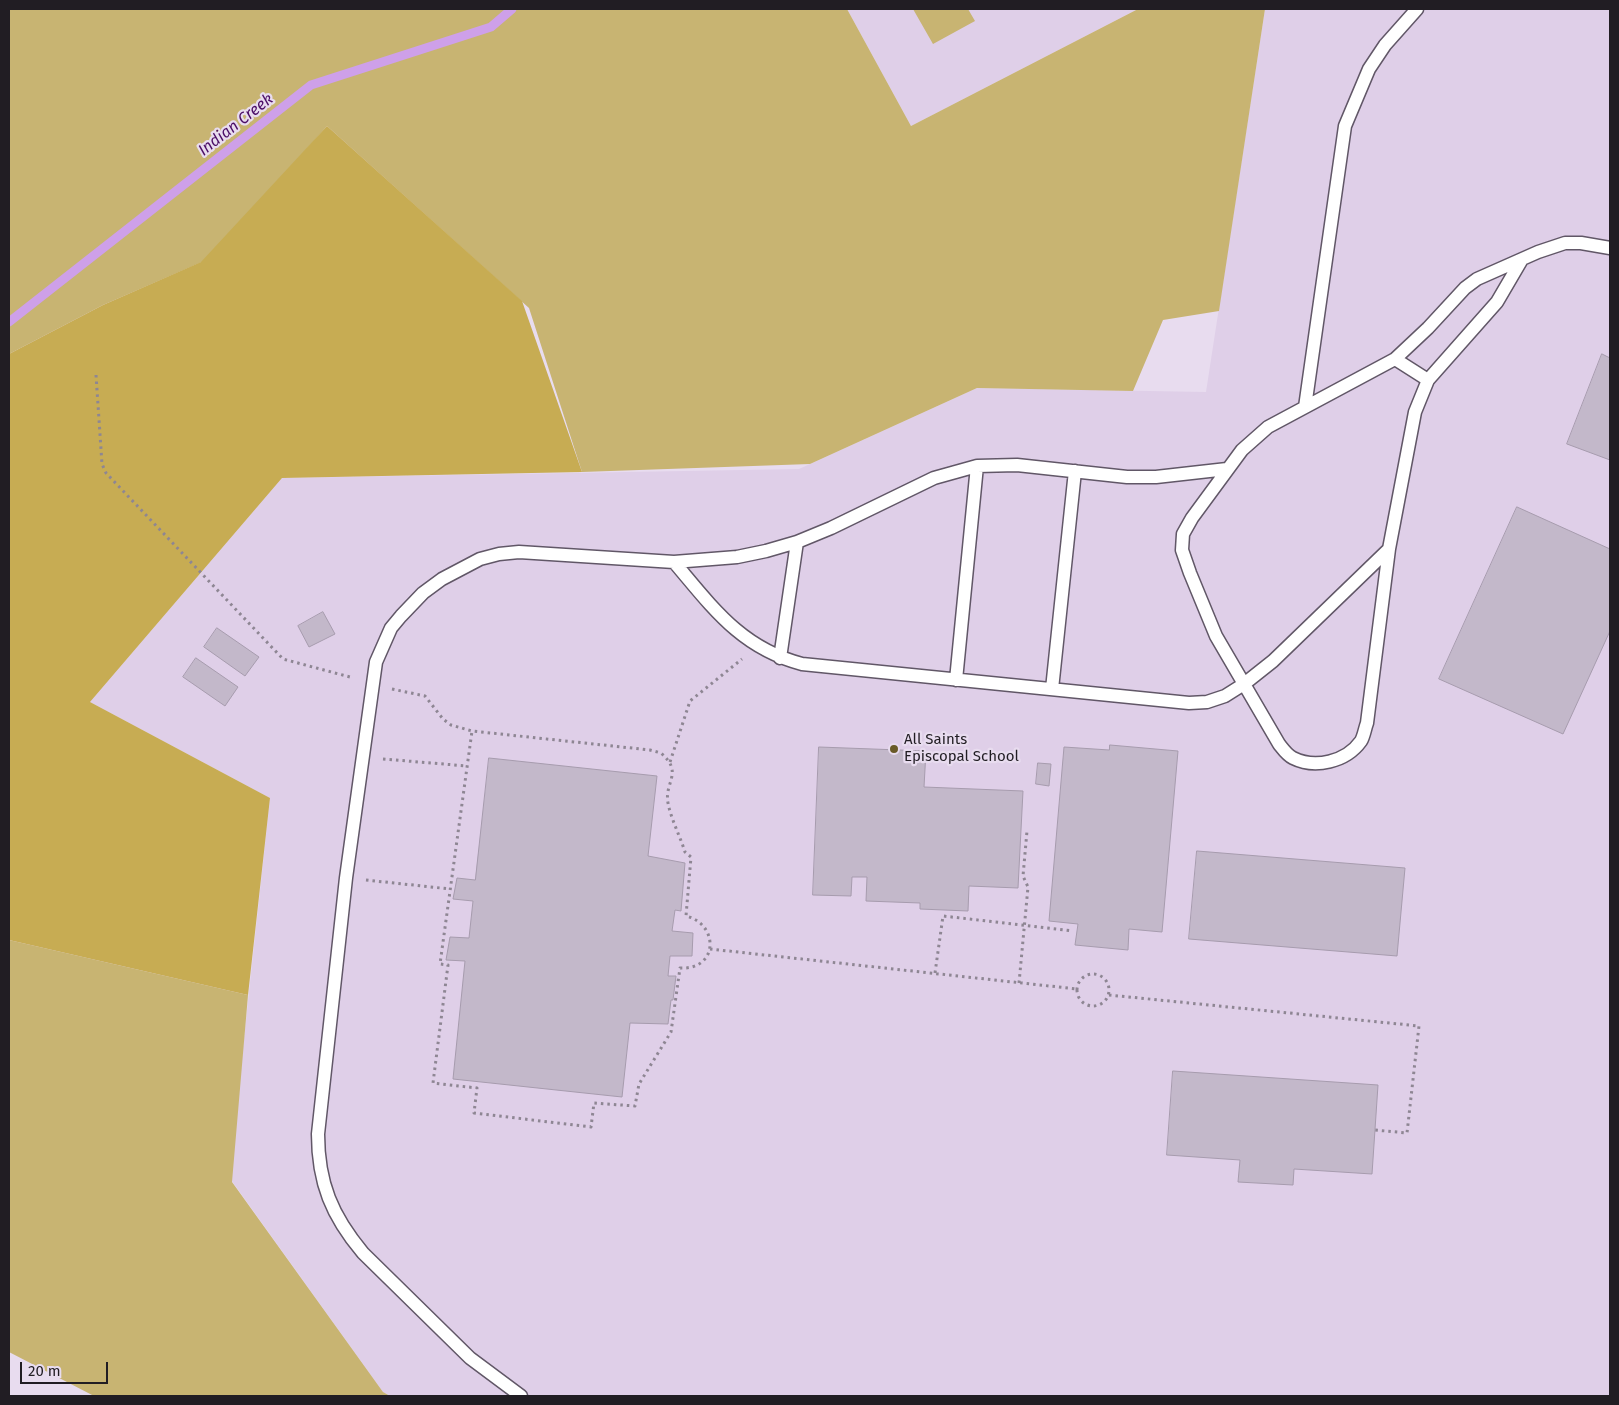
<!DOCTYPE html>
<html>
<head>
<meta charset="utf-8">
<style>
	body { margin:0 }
	#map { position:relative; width:1619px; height:1405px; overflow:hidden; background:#e8dcef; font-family:"Fira Sans",sans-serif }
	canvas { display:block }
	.frame { position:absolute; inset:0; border:10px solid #211d23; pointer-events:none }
	.scale { position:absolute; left:20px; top:1362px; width:88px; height:22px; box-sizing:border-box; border:2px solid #211d23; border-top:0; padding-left:6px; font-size:15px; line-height:18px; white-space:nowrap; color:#211d23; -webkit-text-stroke:4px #e8dcef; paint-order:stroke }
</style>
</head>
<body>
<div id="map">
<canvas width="1619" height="1405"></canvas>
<div class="frame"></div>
<div class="scale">20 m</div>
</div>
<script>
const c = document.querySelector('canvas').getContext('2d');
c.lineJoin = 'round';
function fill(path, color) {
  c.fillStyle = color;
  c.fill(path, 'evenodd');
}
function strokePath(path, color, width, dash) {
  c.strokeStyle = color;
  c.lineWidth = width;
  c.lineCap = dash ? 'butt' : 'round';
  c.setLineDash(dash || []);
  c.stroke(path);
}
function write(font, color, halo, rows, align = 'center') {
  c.font = font + ' "Fira Sans",sans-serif';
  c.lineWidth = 4.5;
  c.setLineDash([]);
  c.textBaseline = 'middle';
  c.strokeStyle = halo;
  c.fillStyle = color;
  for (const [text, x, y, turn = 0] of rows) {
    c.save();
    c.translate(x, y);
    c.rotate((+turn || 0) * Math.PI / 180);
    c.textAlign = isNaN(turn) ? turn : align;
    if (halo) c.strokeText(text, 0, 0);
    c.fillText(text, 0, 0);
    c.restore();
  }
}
fill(new Path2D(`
	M847 9H1138L911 126Z
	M1265 9H1610V1396H390L383 1392 229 1177 270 798 90 702 282 478 799 469 977 388 1206 392Z`), '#dfcfe8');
fill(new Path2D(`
	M9 9H847L911 126 1138 9H1265L1219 311 1163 320 1133 391 977 388 810 464 582 472 529 308 327 126 211 258 103 305 9 354Z
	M913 9H968L975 21 933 44Z
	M9 940 248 995 232 1182 383 1392 390 1396H94L9 1352Z`), '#c8b472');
fill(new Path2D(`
	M327 126 522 301 582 472 282 478 90 702 270 798 248 995 9 940V354L103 305 201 262Z`), '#c7ac53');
strokePath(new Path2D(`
	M9 322 311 85 491 27 512 9`), '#cea0e9', 9);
const building = new Path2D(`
	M1602 354 1610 358V460L1567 444Z
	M1517 507 1610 549V631L1563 734 1439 679Z
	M323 612 335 634 309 647 298 626Z
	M217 628 259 657 245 676 204 647Z
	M196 658 238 687 225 706 183 677Z
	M1110 745 1178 751 1162 932 1129 929 1128 950 1075 945 1078 924 1049 921 1064 747 1109 750Z
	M819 747 926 751 924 787 1023 791 1018 888 969 886 968 911 920 909V903L866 901 867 877H852L851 896 813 895Z
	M489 758 657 776 648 856 685 863 681 911 675 910 672 931 693 933 692 956H670L668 976H676L673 1000H671L668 1024 630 1023 622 1097 453 1079 465 961 446 960 450 937 469 938 473 901 453 899 457 878 475 880Z
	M1038 763 1051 764 1049 786 1036 784Z
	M1197 851 1405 868 1397 956 1189 939Z
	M1173 1071 1378 1085 1372 1174 1294 1169 1293 1185 1238 1182 1240 1160 1167 1155Z`);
fill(building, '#c3b8ca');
strokePath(building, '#a79cae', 1);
const service = new Path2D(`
	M1521 261 1497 302 1428 380 1415 412 1389 549 1367 723C1365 728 1364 736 1361 741 1346 762 1315 769 1293 758 1287 755 1283 749 1279 744L1216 636 1190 573 1182 550 1183 534 1192 518 1242 450 1268 427 1395 359 1428 328 1465 288 1477 279 1538 252 1565 243H1581L1610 248
	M1395 359 1428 380
	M1305 407 1345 126 1369 69 1385 45 1417 9
	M674 562C713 608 741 648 802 664L1189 703 1207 702 1225 696 1244 684 1273 661 1389 549
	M780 658 797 542
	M956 680 977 466
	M1052 689 1075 471
	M521 1396 470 1358 363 1253C332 1216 318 1183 318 1134L346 878 376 662 391 628 401 616 423 593 442 579 480 559 499 554 519 552 674 562 737 557 766 551 797 542 831 528 934 478 977 466 1017 465 1127 477H1156L1227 469`);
strokePath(service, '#615767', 15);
strokePath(new Path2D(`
	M96 375 102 464 106 473 283 659 350 677
	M392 689 425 696 443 719 451 725 472 731 650 750 661 753C684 773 664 782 668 803 671 819 680 836 685 852L691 857 686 916C719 924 719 970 680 968L671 1032 639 1084 635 1106 594 1103 591 1127 474 1113 477 1088 433 1083 448 965 440 964 472 731
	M383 759 467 766
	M670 762 690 701 742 659
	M366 880 450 889
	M710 949 1077 989
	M935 973 943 916 1073 931
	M1077 990a16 16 0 1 1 32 0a16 16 0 1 1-32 0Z
	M1019 983 1028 887 1023 876 1027 831
	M1109 995 1419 1026 1407 1133 1375 1130`), '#8e8693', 3, [2.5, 4]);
strokePath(service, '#fff', 12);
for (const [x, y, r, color] of [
	[894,749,5,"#695a27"]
]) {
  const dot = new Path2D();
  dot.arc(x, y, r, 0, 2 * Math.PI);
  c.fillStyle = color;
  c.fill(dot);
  strokePath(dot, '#e8dcef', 2);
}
write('15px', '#211d23', '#e8dcef', [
	["All Saints",904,740],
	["Episcopal School",904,757]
], 'left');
write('italic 16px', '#4b0e66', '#e8dcef', [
	["Indian Creek",236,125,-38]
]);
</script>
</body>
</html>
